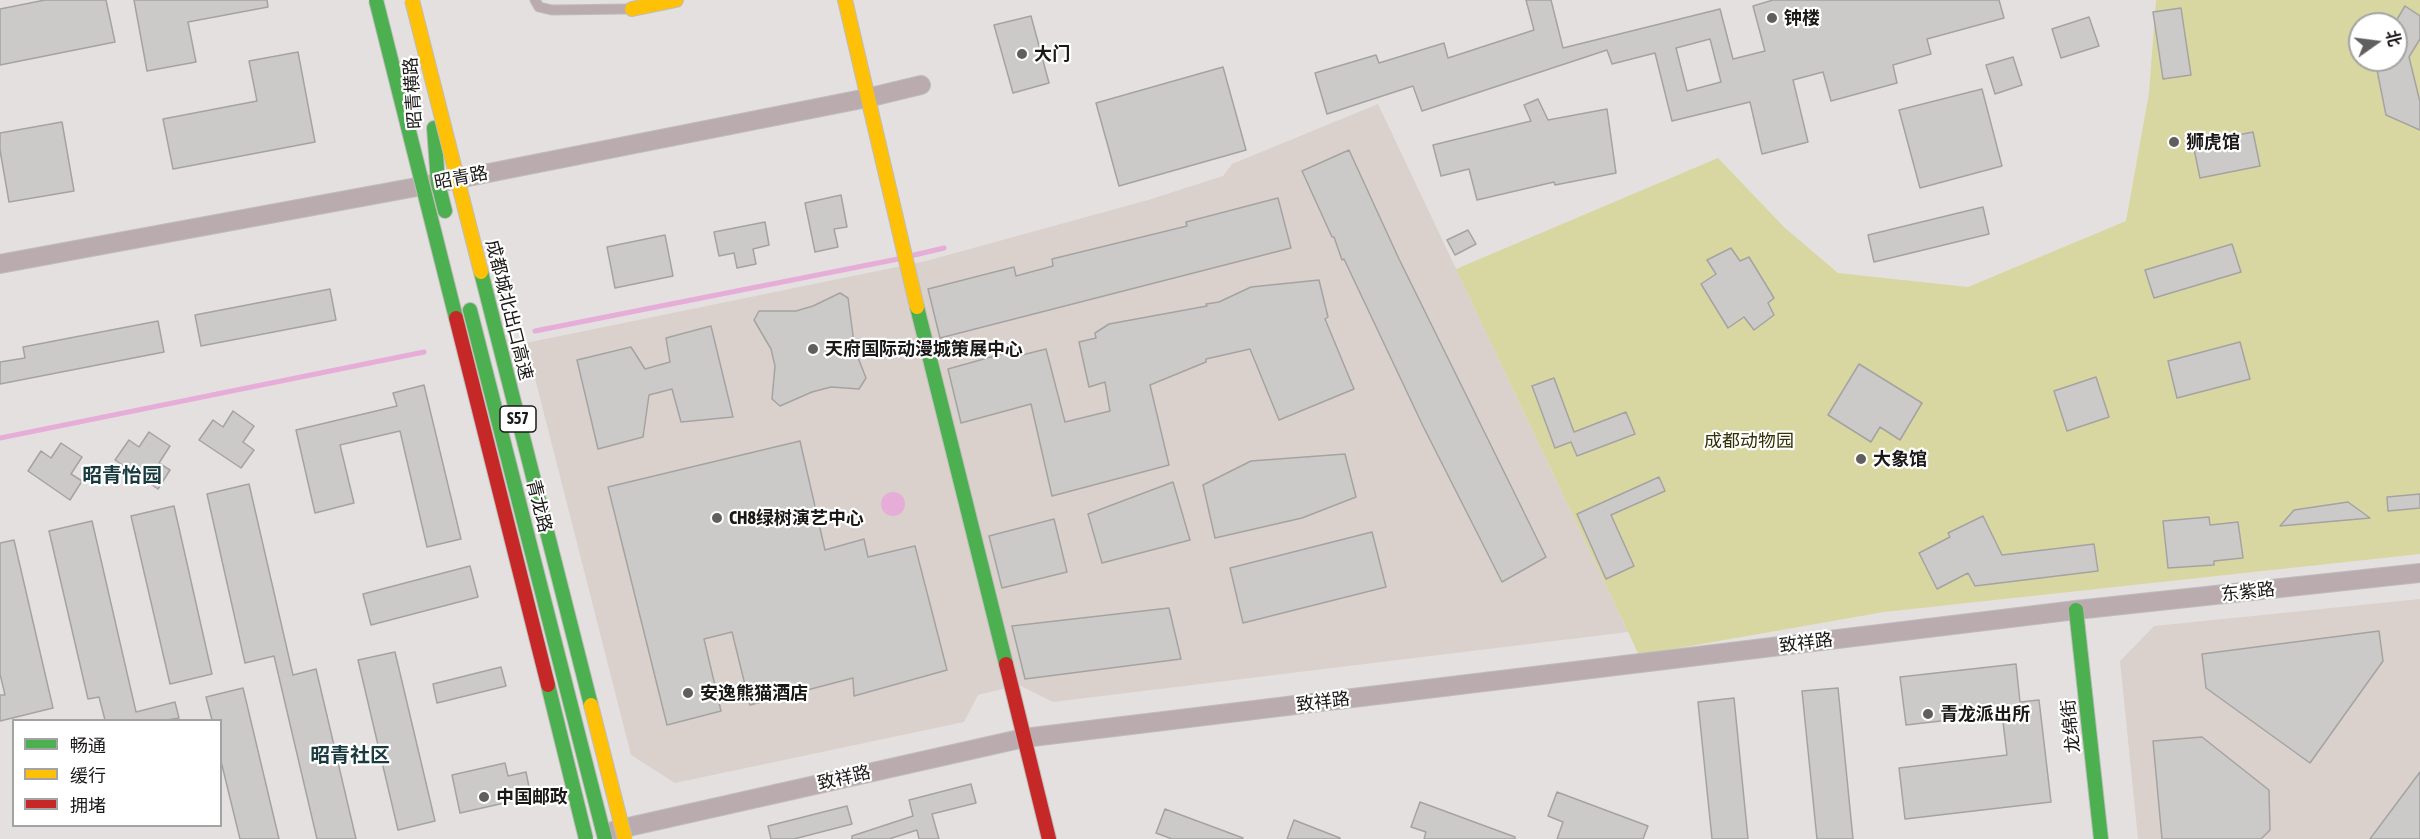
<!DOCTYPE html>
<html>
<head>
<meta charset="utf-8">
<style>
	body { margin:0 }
	#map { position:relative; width:2420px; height:839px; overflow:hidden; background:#e4e0df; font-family:"Asap Condensed","Noto Sans SC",sans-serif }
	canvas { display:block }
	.legend { position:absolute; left:12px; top:719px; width:210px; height:108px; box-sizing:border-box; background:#fff; border:2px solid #a4a3a3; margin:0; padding:8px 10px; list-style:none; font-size:18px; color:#1b1918 }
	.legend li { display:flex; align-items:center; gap:12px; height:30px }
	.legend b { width:30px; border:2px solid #a4a3a3 }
	.north { position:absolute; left:2348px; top:12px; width:60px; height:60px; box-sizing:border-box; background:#fff; border:2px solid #a4a3a3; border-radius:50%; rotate:76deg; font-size:16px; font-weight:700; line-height:24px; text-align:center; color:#1b1918 }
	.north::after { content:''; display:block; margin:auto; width:21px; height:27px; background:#615f5e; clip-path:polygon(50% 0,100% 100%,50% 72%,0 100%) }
</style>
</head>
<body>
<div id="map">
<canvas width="2420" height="839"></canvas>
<ul class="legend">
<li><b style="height:8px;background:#4caf50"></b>畅通</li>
<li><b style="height:8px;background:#ffc107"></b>缓行</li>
<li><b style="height:8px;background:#c62828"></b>拥堵</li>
</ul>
<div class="north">北</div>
</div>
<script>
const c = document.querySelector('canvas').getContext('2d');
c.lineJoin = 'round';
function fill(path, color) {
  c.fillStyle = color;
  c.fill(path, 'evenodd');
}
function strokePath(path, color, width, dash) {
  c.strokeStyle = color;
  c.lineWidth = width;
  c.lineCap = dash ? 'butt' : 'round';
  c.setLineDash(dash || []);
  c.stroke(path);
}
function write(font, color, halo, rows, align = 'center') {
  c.font = font + ' "Asap Condensed","Noto Sans SC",sans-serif';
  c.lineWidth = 4.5;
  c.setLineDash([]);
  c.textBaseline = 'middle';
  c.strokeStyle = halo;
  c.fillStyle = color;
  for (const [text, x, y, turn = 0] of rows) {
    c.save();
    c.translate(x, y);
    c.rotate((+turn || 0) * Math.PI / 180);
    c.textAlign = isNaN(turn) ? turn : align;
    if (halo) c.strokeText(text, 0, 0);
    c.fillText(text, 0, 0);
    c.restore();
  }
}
fill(new Path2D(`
	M1378 104 1628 632 1053 702 1019 685 978 695 964 722 675 783 631 755 526 343 926 261 1148 200 1223 176 1232 164Z
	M2420 599V839H2138L2120 661 2154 626Z`), '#dad1cd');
fill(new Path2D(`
	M2156 0H2420V554L1884 612 1639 655 1456 269 1718 158 1785 228 1838 273 1968 287 2126 221 2149 93ZM2360 24H2396V60H2360Z`), '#d8d7a1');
fill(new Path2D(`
	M881 504a12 12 0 1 1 24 0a12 12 0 1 1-24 0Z`), '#e5add7');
strokePath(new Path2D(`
	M910 256 944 248
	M535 331 898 259
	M0 438 424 352`), '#e5add7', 5);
const building = new Path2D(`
	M45 0H106L115 42 0 65V9Z
	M134 0H267L268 7 188 22 196 62 147 71Z
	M1526 0H1551L1563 48 1720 9 1733 59 1765 51 1753 6 1773 0H1999L2004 18 1927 39 1931 54 1893 65 1897 83 1831 101 1823 72 1793 80 1808 142 1762 154 1750 102 1672 121 1655 53 1612 64 1607 50 1422 111 1413 86 1327 114 1315 73 1376 55 1379 63 1444 43 1448 58 1534 30ZM1710 39 1721 82 1687 91 1676 48Z
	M2405 6 2420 16V39L2409 57 2420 102V130L2386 115 2375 60H2396V21Z
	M2181 8 2191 75 2163 79 2153 12Z
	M1031 16 1049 83 1013 93 994 25Z
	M2089 17 2099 46 2061 58 2052 29Z
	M298 52 315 142 173 169 163 119 257 101 249 61Z
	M2013 57 2022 85 1995 94 1986 65Z
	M1223 67 1246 150 1119 186 1096 103Z
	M1982 89 2002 166 1920 188 1899 110Z
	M1538 99 1548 120 1607 109 1616 173 1555 185 1554 182 1477 200 1469 169 1441 176 1433 145 1531 121 1524 105Z
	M62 122 74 191 9 202 0 150V133Z
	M2253 132 2260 166 2200 178 2193 144Z
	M1349 150 1399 259 1546 557 1502 582 1423 426 1344 259 1342 260 1334 237H1332L1302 171Z
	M841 195 847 227 834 229 838 247 815 252 805 203Z
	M1278 198 1291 248 940 338 928 289 1014 267 1016 276 1053 266 1052 259 1187 226 1186 222Z
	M1983 207 1989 234 1874 262 1868 235Z
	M765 222 769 245 753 249 756 264 737 268 734 253 719 256 714 232Z
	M1468 230 1476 244 1455 255 1447 240Z
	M665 235 673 276 615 288 607 247Z
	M2232 244 2241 272 2154 298 2145 270Z
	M1731 248 1740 261 1749 257 1774 298 1768 303 1774 315 1754 330 1744 317 1728 328 1701 284 1716 274 1707 260Z
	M1319 280 1328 317 1325 319 1354 389 1279 420 1250 349 1206 359V362L1150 385 1169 465 1052 496 1031 404 961 423 948 369 1016 350 1018 356 1046 349 1065 422 1110 411 1105 382 1089 387 1079 342 1096 338 1095 333 1109 324 1207 306 1206 304 1219 302 1251 287Z
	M330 289 336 320 201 346 195 315Z
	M840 293 848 298 855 350 866 378 859 389 831 387 812 392 780 406 772 399 775 366 771 349 754 320 759 311H796L813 306Z
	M158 321 164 352 0 384V362L25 358 23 347Z
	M711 326 733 417 681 422 672 389 649 395 643 437 598 449 577 360 631 347 645 369 670 362 666 338Z
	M2240 342 2250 379 2177 398 2168 361Z
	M1859 364 1922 403 1900 440 1880 427 1871 442 1828 415Z
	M2096 377 2109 417 2067 431 2054 391Z
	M1554 378 1574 432 1626 412 1635 434 1577 456 1571 442 1555 448 1532 386Z
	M424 385 461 539 427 547 400 431 340 445 354 503 315 513 296 430 397 406 393 393Z
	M233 411 254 426 243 442 254 450 241 468 199 440 213 420 223 427Z
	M149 432 170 446 159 463 170 470 158 489 115 460 129 440 139 447Z
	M800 441 825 550 864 539 868 557 915 546 947 670 854 696 853 678 750 705 732 632 704 639 721 711 667 725 608 487Z
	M61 443 82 457 71 474 82 481 70 500 28 471 41 451 51 458Z
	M1345 454 1356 497 1302 518 1215 538 1203 485 1251 461Z
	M1659 477 1665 491 1611 515 1634 566 1606 579 1577 514Z
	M1173 482 1190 540 1102 563 1088 514Z
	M249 484 293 675 316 669 356 839H317L274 656 245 663 207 494Z
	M2420 494V508L2388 511 2387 497Z
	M2348 502 2370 518 2280 526 2294 510Z
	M174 506 212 674 170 684 131 516Z
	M1983 516 2002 555 2094 544 2098 571 1975 586 1968 573 1937 589 1919 553 1950 537 1948 533Z
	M2209 517 2210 525 2238 522 2243 558 2214 561V565L2168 568 2163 521Z
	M1054 519 1067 572 1002 588 989 536Z
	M92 521 136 712 175 702 179 718 167 720H105L99 697 88 699 49 531Z
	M1372 532 1386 587 1243 623 1230 568Z
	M14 540 53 708 0 721V695H5L0 674V543Z
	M470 566 478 597 371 625 363 594Z
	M1169 608 1181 659 1025 679 1012 626Z
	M2379 631 2383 661 2310 763 2206 688 2202 654Z
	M395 652 435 821 398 830 358 660Z
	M2016 664 2020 702 2039 700 2051 802 1905 819 1899 768 2007 755 2002 714 1906 725 1900 677Z
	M501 667 506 686 437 703 433 684Z
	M243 688 279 839H240L220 757V720H212L206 697Z
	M1838 688 1853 839H1817L1802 691Z
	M1734 698 1748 839H1712L1698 702Z
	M2202 737 2269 790 2270 830 2261 839H2162L2153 741Z
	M505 763 508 776 526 772 531 797 460 813 452 775Z
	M2420 772V839H2370Z
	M971 784 976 803 932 814 939 839H919L917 830 889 839H852V836L913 816 909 800Z
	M1557 792 1648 826 1643 839H1557L1563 822 1548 816Z
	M1420 802 1515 837V839H1424L1426 832 1411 827Z
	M847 806 852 824 794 839H771L768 826Z
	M1165 809 1243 838 1242 839H1172L1156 833Z
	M1294 820 1340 838V839H1287Z`);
fill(building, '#cccac9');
strokePath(building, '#a5a3a2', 1.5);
const lane = new Path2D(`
	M535 0 539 7 552 10 627 9`);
const street = new Path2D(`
	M0 264 438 183 867 98 921 85
	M615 830 1024 738 2076 610 2420 573`);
const fast = new Path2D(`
	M434 128 438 183 445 211
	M917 307 1006 664
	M470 310 605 839
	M2076 610 2101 839`);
const slow = new Path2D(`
	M845 0 917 307
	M632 9 676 0`);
const jam = new Path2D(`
	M1006 664 1049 839`);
strokePath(lane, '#bfbdbc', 11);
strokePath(street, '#bfbdbc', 20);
strokePath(fast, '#bfbdbc', 16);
strokePath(slow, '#bfbdbc', 16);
strokePath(jam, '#bfbdbc', 16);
strokePath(lane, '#baacae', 9);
strokePath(street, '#baacae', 18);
strokePath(fast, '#4caf50', 14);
strokePath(slow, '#ffc107', 14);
strokePath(jam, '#c62828', 14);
const fastBridge = new Path2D(`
	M376 0 456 318
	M481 272 591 705
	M548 685 586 839`);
const slowBridge = new Path2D(`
	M412 0 481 272
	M591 705 625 839`);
const jamBridge = new Path2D(`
	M456 318 548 685`);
strokePath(fastBridge, '#bfbdbc', 16, []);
strokePath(slowBridge, '#bfbdbc', 16, []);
strokePath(jamBridge, '#bfbdbc', 16, []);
strokePath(fastBridge, '#4caf50', 14);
strokePath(slowBridge, '#ffc107', 14);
strokePath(jamBridge, '#c62828', 14);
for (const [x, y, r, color] of [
	[1772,18,6,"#615f5e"],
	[1022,54,6,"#615f5e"],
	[2174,142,6,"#615f5e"],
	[813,349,6,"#615f5e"],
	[1861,459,6,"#615f5e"],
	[717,518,6,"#615f5e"],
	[688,693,6,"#615f5e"],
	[1928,714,6,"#615f5e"],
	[484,797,6,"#615f5e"]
]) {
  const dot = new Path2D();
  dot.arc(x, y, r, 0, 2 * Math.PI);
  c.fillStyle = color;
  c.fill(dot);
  strokePath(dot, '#fff', 2);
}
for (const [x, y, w] of [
	[518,419,36]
]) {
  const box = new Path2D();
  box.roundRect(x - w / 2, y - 13, w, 26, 4.5);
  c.fillStyle = '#fff';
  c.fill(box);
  strokePath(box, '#1b1918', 1.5);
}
write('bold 16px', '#1b1918', null, [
	["S57",518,419]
]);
write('bold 18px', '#1b1918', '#fff', [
	["钟楼",1784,18],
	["大门",1034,54],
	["狮虎馆",2186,142],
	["天府国际动漫城策展中心",825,349],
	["大象馆",1873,459],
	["CH8绿树演艺中心",729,518],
	["安逸熊猫酒店",700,693],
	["青龙派出所",1940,714],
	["中国邮政",496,797]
], 'left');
write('18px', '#1b1918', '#fff', [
	["昭青横路",413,93,-94],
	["昭青路",461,178,-11],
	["成都城北出口高速",509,310,76],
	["青龙路",539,506,76],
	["东紫路",2248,592,-6],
	["致祥路",1806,643,-7],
	["致祥路",1323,702,-7],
	["龙绵街",2071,726,-96],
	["致祥路",844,778,-13]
]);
write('18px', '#323105', '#fff', [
	["成都动物园",1749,441]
]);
write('bold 20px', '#193b40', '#fff', [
	["昭青怡园",122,476],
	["昭青社区",350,756]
]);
</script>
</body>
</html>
